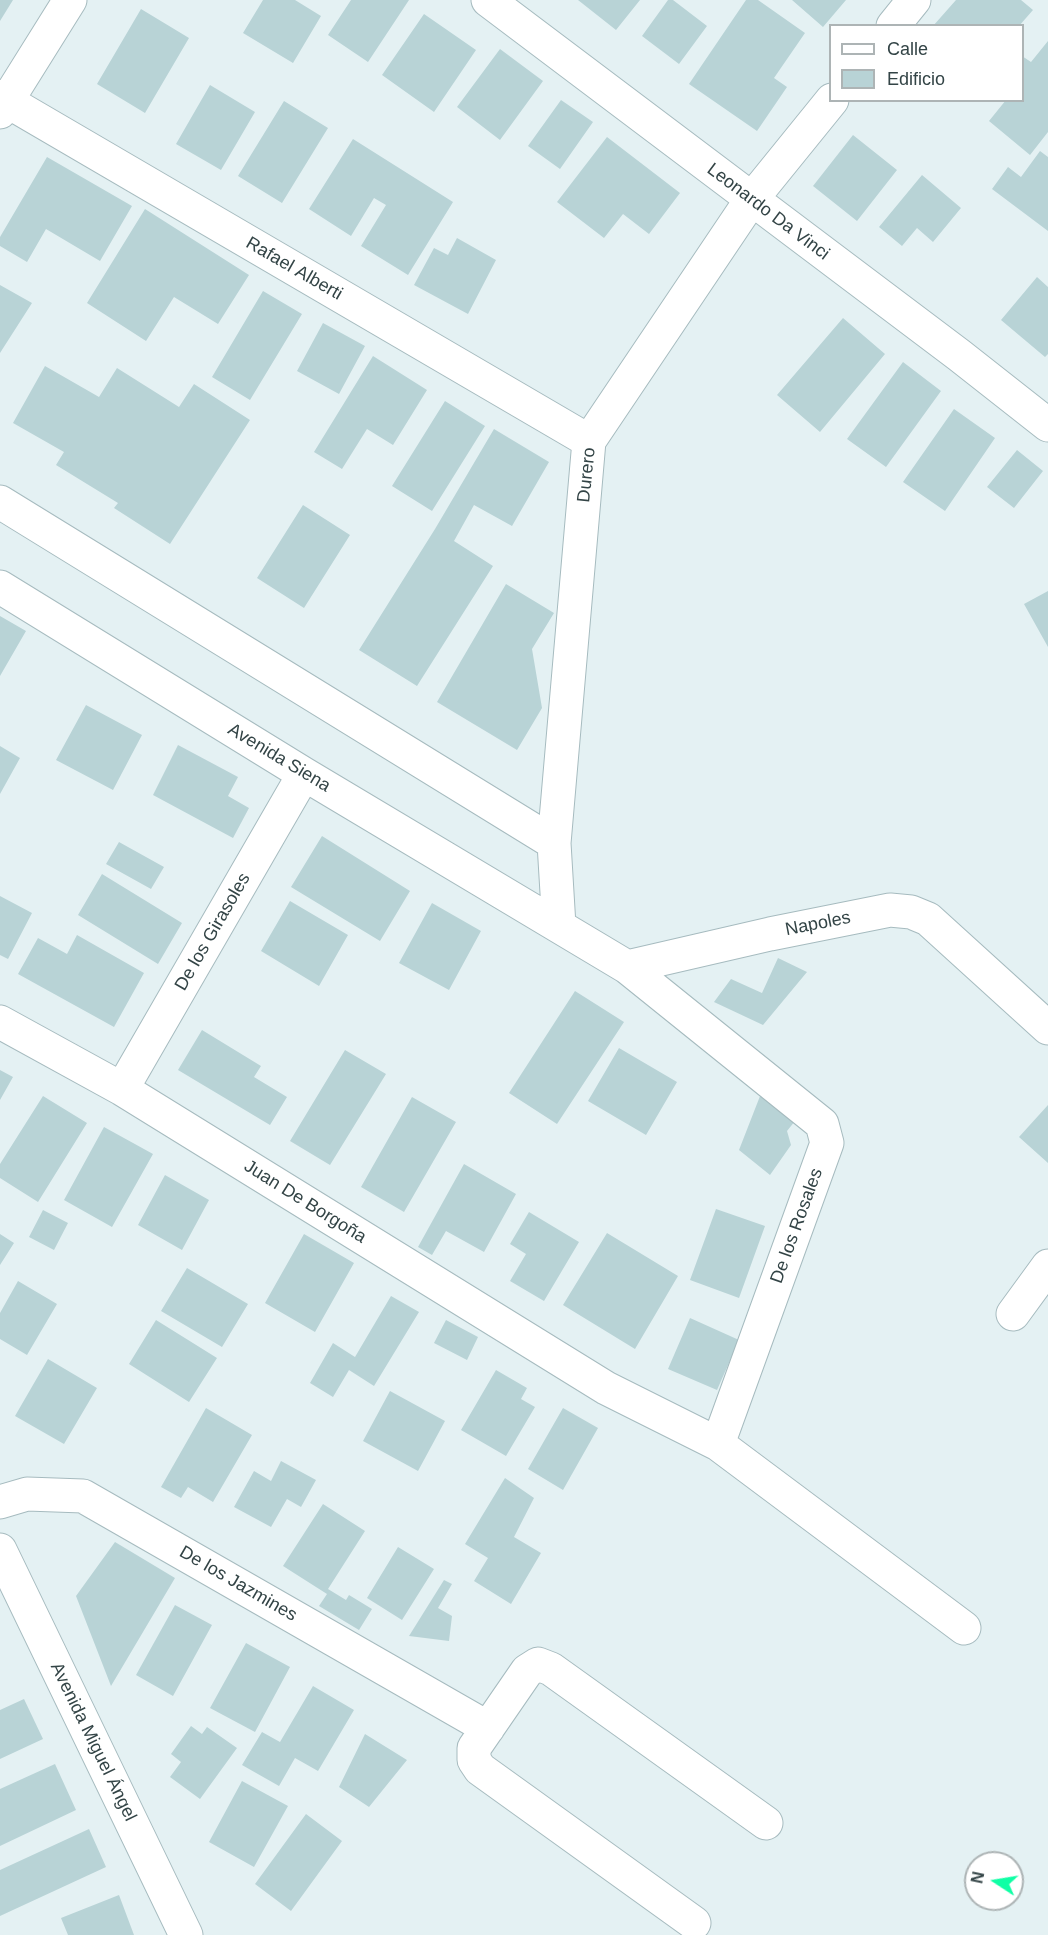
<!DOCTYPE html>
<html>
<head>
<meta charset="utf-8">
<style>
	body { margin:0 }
	#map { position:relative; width:1048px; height:1935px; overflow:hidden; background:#e4f1f3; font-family:Helvetica,sans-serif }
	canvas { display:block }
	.legend { position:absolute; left:829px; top:24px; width:195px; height:78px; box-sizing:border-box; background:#fff; border:2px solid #adb4b5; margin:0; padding:8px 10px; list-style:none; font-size:18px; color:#334446 }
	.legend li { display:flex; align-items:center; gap:12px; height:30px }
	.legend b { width:30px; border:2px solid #adb4b5 }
	.north { position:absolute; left:964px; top:1851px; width:60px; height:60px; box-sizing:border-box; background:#fff; border:2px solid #adb4b5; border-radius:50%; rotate:282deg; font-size:16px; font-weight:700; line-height:24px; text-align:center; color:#334446 }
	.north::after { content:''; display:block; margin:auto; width:21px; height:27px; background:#0fffa5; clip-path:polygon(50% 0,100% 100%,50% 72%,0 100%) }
</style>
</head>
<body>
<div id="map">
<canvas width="1048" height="1935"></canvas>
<ul class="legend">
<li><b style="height:8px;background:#fff"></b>Calle</li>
<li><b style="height:16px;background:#b8d3d6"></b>Edificio</li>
</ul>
<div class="north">N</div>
</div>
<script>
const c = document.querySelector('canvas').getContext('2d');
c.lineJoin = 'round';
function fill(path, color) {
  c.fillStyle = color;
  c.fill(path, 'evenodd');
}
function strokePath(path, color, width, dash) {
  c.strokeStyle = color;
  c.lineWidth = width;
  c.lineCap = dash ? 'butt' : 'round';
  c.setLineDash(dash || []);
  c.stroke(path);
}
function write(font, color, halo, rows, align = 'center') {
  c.font = font + ' Helvetica,sans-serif';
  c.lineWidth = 6;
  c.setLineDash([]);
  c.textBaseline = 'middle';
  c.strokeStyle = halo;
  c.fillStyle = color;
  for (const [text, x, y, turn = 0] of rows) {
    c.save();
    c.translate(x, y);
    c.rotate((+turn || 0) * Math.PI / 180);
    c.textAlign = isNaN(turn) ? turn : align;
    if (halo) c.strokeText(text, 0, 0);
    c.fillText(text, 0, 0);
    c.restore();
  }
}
fill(new Path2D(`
	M0 0H13L0 21Z
	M263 0H295L321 16 293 63 243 33Z
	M351 0H409L368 62 328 35Z
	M578 0H640L616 30Z
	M668 0H673L707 26 679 64 642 36Z
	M746 0H758L805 33 774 78 787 87 757 131 689 84Z
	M792 0H846L823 27Z
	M956 0H1021L1033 10 1019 26H933Z
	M141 9 189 38 145 113 97 84Z
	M424 14 476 50 434 112 382 75Z
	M1048 41V132L1030 155 989 121 1006 100H1022V56L1031 62Z
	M500 49 543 81 500 140 457 107Z
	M210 85 255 112 221 170 176 144Z
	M561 100 593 122 560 169 528 146Z
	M284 101 328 128 282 203 238 176Z
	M853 135 897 170 857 221 813 186Z
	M607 137 680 193 649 234 623 214 604 238 557 202Z
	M353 139 453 202 408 275 361 246 386 205 374 198 351 236 309 209Z
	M1040 151 1048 157V231L992 189 1008 167 1021 177Z
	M47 157 132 206 100 261 46 229 27 262 0 246V237Z
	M922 175 961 208 933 242 917 228 902 246 879 227Z
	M145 209 249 275 218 324 174 297 146 341 87 303Z
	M457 238 496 260 468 314 414 285 434 248 448 255Z
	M1037 277 1048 287V354L1045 357 1001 320Z
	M0 285 32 303 0 353Z
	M263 291 302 314 250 400 212 377Z
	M843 318 885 354 820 432 777 395Z
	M323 323 365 346 339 394 297 371Z
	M373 356 427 390 393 445 367 429 342 469 314 452Z
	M903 362 941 391 886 467 847 439Z
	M45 366 99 397 117 368 179 407 194 384 250 420 170 544 114 508 118 503 56 465 64 452 13 423Z
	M445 401 485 426 432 511 392 486Z
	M954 409 995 438 945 511 903 482Z
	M494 429 549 462 512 526 474 505 454 541 493 566 417 686 359 650 435 529Z
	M1017 450 1043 471 1014 508 987 487Z
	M303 505 350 535 304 608 257 578Z
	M506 584 554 613 532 649 542 708 517 750 437 702Z
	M1048 591V647L1024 604Z
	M0 616 26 631 0 676Z
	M86 705 142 735 113 790 56 760Z
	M178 745 238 777 228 796 249 808 233 838 153 795Z
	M0 746 20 758 0 794Z
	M322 836 410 891 380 941 291 887Z
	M119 842 164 867 151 889 106 864Z
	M102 874 182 923 158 964 78 915Z
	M0 896 32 913 8 959 0 955Z
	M290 901 348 935 319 986 261 951Z
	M432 903 481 931 449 990 399 963Z
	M77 935 144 973 114 1027 18 974 38 938 67 954Z
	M778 958 807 972 763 1025 714 1002 731 979 762 993Z
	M575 991 624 1022 557 1124 509 1093Z
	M202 1030 261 1066 254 1077 287 1097 270 1125 178 1070Z
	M619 1048 677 1082 646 1135 588 1101Z
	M345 1050 386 1074 330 1165 290 1141Z
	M0 1070 13 1077 0 1100Z
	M762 1091 795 1121 787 1131 791 1145 770 1175 739 1150Z
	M43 1096 87 1123 38 1202 0 1178V1164Z
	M412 1097 456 1122 404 1212 361 1187Z
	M1048 1105V1163L1019 1137Z
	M104 1127 153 1154 112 1227 64 1200Z
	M464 1164 516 1194 484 1252 446 1231 432 1255 418 1247Z
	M165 1175 209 1200 182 1250 138 1225Z
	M716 1209 765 1226 739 1298 690 1280Z
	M43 1210 68 1223 54 1250 29 1237Z
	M529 1212 579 1242 544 1301 510 1281 526 1254 510 1244Z
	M607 1233 678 1276 635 1349 563 1305Z
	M0 1234 14 1243 0 1265Z
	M304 1234 354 1263 315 1332 265 1303Z
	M187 1268 248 1304 222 1347 161 1311Z
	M18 1281 57 1304 27 1355 0 1339V1313Z
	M391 1296 419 1312 374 1386 349 1370 333 1397 310 1383 333 1343 355 1357Z
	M690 1318 739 1340 717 1390 668 1369Z
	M156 1320 217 1358 189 1402 129 1364Z
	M446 1320 478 1337 467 1360 434 1343Z
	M48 1359 97 1388 64 1444 15 1416Z
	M496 1370 527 1388 521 1399 535 1407 506 1456 461 1430Z
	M390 1391 445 1421 418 1471 363 1441Z
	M206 1408 252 1435 213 1502 188 1487 181 1498 161 1487Z
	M563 1408 598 1428 563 1490 528 1469Z
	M281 1461 316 1480 301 1507 287 1499 271 1527 234 1507 254 1471 271 1481Z
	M505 1478 534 1498 514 1537 541 1553 511 1604 474 1581 488 1558 465 1544Z
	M323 1504 365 1531 328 1589 346 1600 349 1595 372 1609 359 1630 319 1606 327 1594 283 1566Z
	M115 1542 175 1578 111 1686 76 1596Z
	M398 1547 434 1569 402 1620 367 1598Z
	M444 1580 452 1584 438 1608 452 1616 449 1641 409 1636Z
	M175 1605 212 1625 173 1696 136 1675Z
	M246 1643 290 1667 255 1732 210 1708Z
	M313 1686 354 1710 318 1771 295 1758 279 1786 242 1765 262 1732 280 1742Z
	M24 1699 43 1739 0 1759V1710Z
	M191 1726 202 1734 207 1727 237 1748 200 1799 170 1777 181 1762 171 1754Z
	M365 1734 407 1760 369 1807 339 1787Z
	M55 1764 76 1810 0 1846V1789Z
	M242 1781 288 1806 254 1867 209 1842Z
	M306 1814 342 1841 291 1911 255 1884Z
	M89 1829 106 1867 0 1916V1870Z
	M119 1895 134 1935H68L61 1918Z`), '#b8d3d6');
const street = new Path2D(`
	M488 0 959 355 1048 425
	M893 26 914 0
	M0 97 589 441
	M0 112 70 0
	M0 502 554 843
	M0 587 304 774 627 967 822 1124 827 1143 718 1444 606 1388 122 1089 0 1022
	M559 926 554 843 589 441 751 200 832 100
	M627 967 770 934 890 910 911 912 928 919 1048 1028
	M122 1089 304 774
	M1013 1314 1048 1266
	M718 1444 964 1628
	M0 1502 27 1494 83 1496 488 1728
	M0 1550 186 1935
	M694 1923 480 1769 474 1760V1748L527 1671 538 1664 551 1669 766 1823`);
strokePath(street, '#a6bbbf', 35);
strokePath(street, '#fff', 33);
write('18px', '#334446', '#fff', [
	["Leonardo Da Vinci",768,212,37],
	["Rafael Alberti",294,269,30],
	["Durero",587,475,-84],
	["Avenida Siena",279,758,31],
	["Napoles",818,924,-11],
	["De los Girasoles",213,932,-60],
	["Juan De Borgoña",305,1202,32],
	["De los Rosales",797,1226,-70],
	["De los Jazmines",238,1584,30],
	["Avenida Miguel Ángel",93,1742,64]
]);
</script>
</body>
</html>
